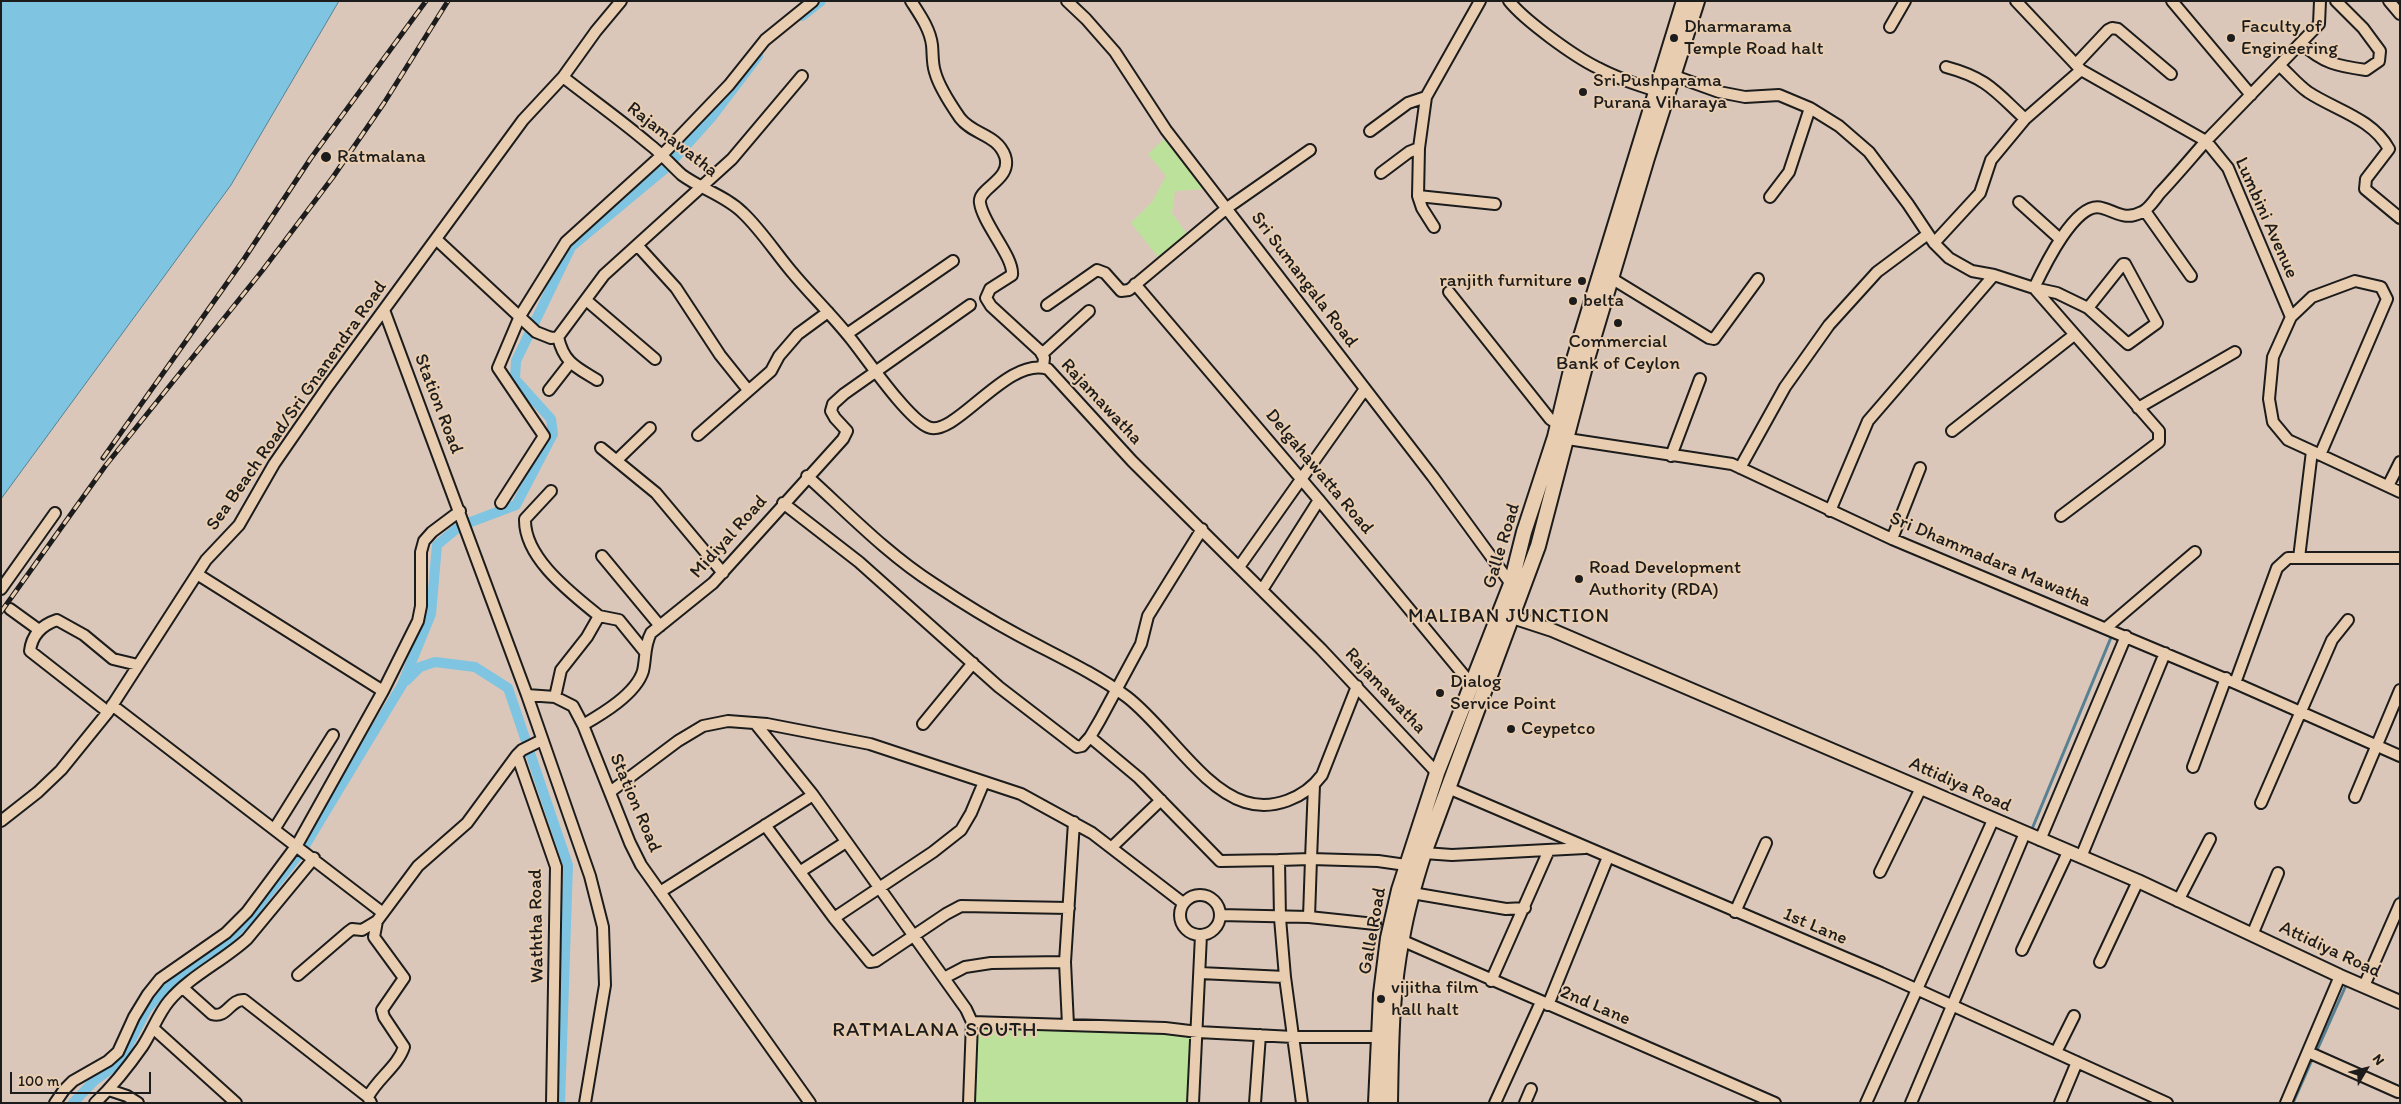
<!DOCTYPE html>
<html>
<head>
<meta charset="utf-8">
<style>
	body { margin:0 }
	#map { position:relative; width:2401px; height:1104px; overflow:hidden; background:#dac7ba; font-family:Itim,sans-serif }
	canvas { display:block }
	.frame { position:absolute; inset:0; border:2px solid #1c1c1c; pointer-events:none }
	.north { position:absolute; left:2341px; top:1044px; width:50px; height:50px; -webkit-text-stroke:4px #e8cdb0; paint-order:stroke; rotate:53deg; font-size:14px; font-weight:700; line-height:20px; text-align:center; color:#1c1c1c }
	.north::after { content:''; display:block; margin:auto; width:18px; height:22px; background:#1c1c1c; clip-path:polygon(50% 0,100% 100%,50% 72%,0 100%) }
	.scale { position:absolute; left:10px; top:1072px; width:141px; height:22px; box-sizing:border-box; border:2px solid #1c1c1c; border-top:0; padding-left:6px; font-size:15px; line-height:18px; white-space:nowrap; color:#1c1c1c; -webkit-text-stroke:4px #e8cdb0; paint-order:stroke }
</style>
</head>
<body>
<div id="map">
<canvas width="2401" height="1104"></canvas>
<div class="frame"></div>
<div class="north">N</div>
<div class="scale">100 m</div>
</div>
<script>
const c = document.querySelector('canvas').getContext('2d');
c.lineJoin = 'round';
function fill(path, color) {
  c.fillStyle = color;
  c.fill(path, 'evenodd');
}
function strokePath(path, color, width, dash) {
  c.strokeStyle = color;
  c.lineWidth = width;
  c.lineCap = dash ? 'butt' : 'round';
  c.setLineDash(dash || []);
  c.stroke(path);
}
function write(font, color, halo, rows, align = 'center') {
  c.font = font + ' Itim,sans-serif';
  c.lineWidth = 4;
  c.setLineDash([]);
  c.textBaseline = 'middle';
  c.strokeStyle = halo;
  c.fillStyle = color;
  for (const [text, x, y, turn = 0] of rows) {
    c.save();
    c.translate(x, y);
    c.rotate((+turn || 0) * Math.PI / 180);
    c.textAlign = isNaN(turn) ? turn : align;
    if (halo) c.strokeText(text, 0, 0);
    c.fillText(text, 0, 0);
    c.restore();
  }
}
fill(new Path2D(`
	M1164 139 1204 189 1175 191 1172 213 1187 234 1158 257 1131 223 1152 202 1166 176 1148 154Z
	M977 1025 1195 1035 1189 1103H975Z`), '#bbe19b');
const water = new Path2D(`
	M1 1H339L231 185 1 499Z`);
fill(water, '#7fc4e0');
strokePath(water, '#578192', 1);
strokePath(new Path2D(`
	M2032 829 2112 635
	M1401 861 1411 830
	M2397 903 2400 896
	M1386 917 1390 899
	M2318 1048 2347 983
	M2293 1103 2311 1062`), '#578192', 3);
strokePath(new Path2D(`
	M802 16 821 1
	M406 681 420 667 435 662 475 667 508 688 568 865 560 1103
	M73 1103 94 1081 119 1063 147 1009 164 989 228 940 247 921 303 849 402 685 431 614 437 545 460 526 516 505 553 434 551 419 515 379 516 361 571 247 666 168 711 118 758 56`), '#7fc4e0', 10);
const minor = new Path2D(`
	M911 1C920 15 930 29 932 45 933 54 932 63 935 72 939 87 951 105 960 118 973 135 997 134 1005 156 1013 180 977 188 980 203 983 224 1014 257 1012 275L990 289 986 298 991 306 1040 351 1044 358 1043 367
	M1067 1 1086 19 1115 52 1166 130 1433 477 1511 584
	M1509 1C1525 21 1575 57 1598 68 1618 79 1641 86 1663 93
	M2016 1 2081 70 2206 141C2191 158 2176 176 2160 193 2155 199 2149 209 2142 212 2125 221 2117 212 2102 208 2076 199 2043 269 2034 288L2159 431V442L2061 516
	M2172 1 2251 95
	M2389 1 2400 14
	M1890 27 1905 1
	M2301 43C2323 63 2337 66 2366 70L2379 61 2380 51 2363 28 2336 1
	M2076 64 2108 30 2112 28 2118 29 2171 74
	M2280 66C2289 74 2298 85 2308 92 2335 110 2372 118 2389 149L2366 179 2365 189 2400 218
	M1946 67C1987 78 1995 91 2025 119
	M1669 74 1719 92 1745 97 1779 95 1810 108 1839 126 1869 152 1908 204 1934 243 1949 258 1972 271 1994 275 2034 288 2057 293 2088 308 2128 344 2157 323 2125 264H2123L2088 308
	M563 77C591 99 621 120 649 144 661 153 671 165 682 175 701 189 726 196 743 213 761 230 775 252 791 271 810 294 832 315 851 339 867 359 907 418 928 427 955 439 1007 355 1048 369L1132 461 1321 649 1437 773
	M1370 131 1408 103 1426 97
	M1381 173 1409 152 1419 148
	M1418 196 1419 148 1426 97 1480 1
	M1770 197 1789 172 1810 108
	M2019 202 2060 239
	M2145 211 2191 276
	M1434 227 1422 208 1418 196 1495 204
	M437 240 536 332 551 338 558 337 604 275 732 159 802 76
	M1934 243 1980 193 1991 160 2025 119 2081 70
	M637 245 676 288 720 355 748 390
	M1611 278 1709 338 1714 339 1758 279
	M1135 284 1319 500 1472 685
	M1449 292 1550 419 1562 427
	M586 300 655 359
	M1047 305 1097 270 1105 273 1121 291 1129 290 1227 208 1310 150
	M384 310 527 695 555 697 573 706 583 725 630 843 641 865 810 1103
	M2291 317 2228 168 2206 141 2319 24 2320 1
	M847 334 953 261
	M558 337C564 363 576 367 597 380
	M1042 354 1089 311
	M549 390 570 363
	M2138 408 2235 352
	M1952 431 2074 335
	M698 435 771 371 779 356 798 334 828 312
	M1561 438 1732 464 1892 539 2235 683 2400 756
	M601 448 656 493 723 573
	M2312 451 2288 440 2273 422 2269 399 2273 357 2291 317 2312 297 2355 281 2381 287 2387 299 2320 455
	M1671 456 1700 379
	M617 460 650 428
	M1740 468 1785 387 1829 325 1877 272 1928 234
	M807 476C848 513 887 554 934 584 961 602 990 620 1018 635 1055 655 1093 672 1127 697 1165 726 1201 788 1245 802 1273 811 1305 798 1322 775L1357 686
	M2388 486 2400 462
	M551 491 525 519C524 558 571 593 599 616L587 637 561 670 555 697
	M501 503 544 436 498 368 520 316 566 242 662 155 729 85 765 40 813 1
	M783 503 859 562 999 687 1077 747 1082 746 1090 737 1100 720 1141 644 1148 616 1202 529
	M1830 511 1868 421 1994 275
	M1892 539 1920 468
	M602 556 660 626
	M2299 558 2312 451 2400 492
	M1239 567 1365 389
	M197 574 383 691
	M1 589 55 513
	M1262 590 1319 500
	M10 609 39 630
	M599 616 619 620 645 652
	M2106 628 2195 552
	M2235 683 2277 568 2288 558H2400
	M527 695 590 876 603 927 605 985 585 1103
	M112 705 383 913
	M108 712 30 651C32 634 42 625 57 620L84 635 113 659 138 665
	M755 723 813 795 966 1009 972 1022 969 1103
	M923 724 973 663
	M583 725C602 714 636 694 643 671 646 658 644 646 651 633L713 583 843 439 847 431 835 418 831 411 833 404 844 394 970 305
	M1090 737 1139 778 1220 861 1279 860
	M517 755 556 867 552 1103
	M2193 767 2226 678
	M1448 788 1881 973 2167 1103
	M610 792 678 741 703 726 728 721 767 724 870 744 1021 794 1092 833 1183 903
	M2355 797 2400 690
	M2261 803 2332 640 2348 620
	M1 821 38 792 61 770 108 712 206 560 239 525 274 464 328 386 523 120 563 77 596 31 621 1
	M765 825 834 918 933 852 961 830 971 813 984 782
	M275 828 333 735
	M2040 840 2126 636
	M1112 847 1161 800
	M1424 853 1452 855 1585 848
	M2081 857 2165 653
	M801 871 846 842
	M1880 872 1921 788
	M660 892 813 795
	M1412 893 1506 909 1525 908
	M1180 915a20 20 0 1 1 40 0a20 20 0 1 1-40 0Z
	M2178 901 2210 839
	M1735 912 1766 843
	M1220 915 1309 917 1375 924
	M1309 917 1311 859 1378 861 1406 865
	M834 918 870 962 876 961 946 914 961 906 1069 908
	M2252 935 2278 873
	M1401 940 1775 1103
	M2022 950 2068 852
	M2100 962 2138 881
	M1200 973 1285 977
	M298 975 348 932 352 929 362 930 377 921
	M944 978 965 967 991 963 1065 962
	M1491 981 1549 850
	M2364 986 2400 904
	M183 988 212 1014C227 1019 230 999 244 1000L368 1097
	M1548 1005 1608 857
	M972 1022 1165 1028 1198 1032 1293 1037H1385
	M1068 1025 1065 962 1074 822
	M153 1028 236 1103
	M2056 1052 2074 1016
	M2308 1052 2398 1092
	M109 1090 127 1096 138 1103
	M55 1103 64 1090 73 1081 108 1061 118 1052 134 1017 148 994 160 979 226 933 247 912 297 845 383 691 418 621 421 606V552L424 541 432 532 460 511
	M95 1103C113 1086 128 1067 142 1047 152 1032 158 1014 169 1001 190 976 223 961 247 939L314 858
	M371 1103 368 1097C377 1079 398 1066 404 1047L384 1017 382 1010 404 978 374 937 377 921 418 866 467 823 517 755 522 750 542 740
	M1193 1103 1201 935
	M1255 1103 1260 1035
	M1302 1103 1285 977 1280 918 1279 860 1311 859 1314 785
	M1495 1103 1541 1002
	M1525 1103 1531 1089
	M1866 1103 1993 820
	M1911 1103 2025 833
	M2060 1103 2077 1062
	M2286 1103 2340 976`);
const major = new Path2D(`
	M1503 614 1552 630 2138 881 2340 976 2400 1002`);
const highway = new Path2D(`
	M1376 1103 1381 994 1388 938 1399 890 1437 773 1511 584 1524 532 1555 437 1572 366 1684 1
	M1390 1103C1391 1048 1391 992 1402 938 1407 909 1415 881 1424 853L1538 546 1587 359 1647 158 1697 1`);
strokePath(minor, '#1c1c1c', 14);
strokePath(major, '#1c1c1c', 16);
strokePath(highway, '#1c1c1c', 18);
strokePath(minor, '#e8cdb0', 10);
strokePath(major, '#e8cdb0', 12);
strokePath(highway, '#e8cdb0', 14);
const rail = new Path2D(`
	M103 458 244 259 311 158 426 1
	M1 612 106 465 262 271 333 177 384 103 448 1`);
strokePath(rail, '#1c1c1c', 5);
strokePath(rail, '#e8cdb0', 3, [9]);
for (const [x, y, r, color] of [
	[1674,38,5,"#1c1c1c"],
	[2231,38,5,"#1c1c1c"],
	[1583,92,5,"#1c1c1c"],
	[326,157,6,"#1c1c1c"],
	[1582,281,5,"#1c1c1c"],
	[1573,301,5,"#1c1c1c"],
	[1618,323,5,"#1c1c1c"],
	[1579,579,5,"#1c1c1c"],
	[1440,693,5,"#1c1c1c"],
	[1511,729,5,"#1c1c1c"],
	[1381,999,5,"#1c1c1c"]
]) {
  const dot = new Path2D();
  dot.arc(x, y, r, 0, 2 * Math.PI);
  c.fillStyle = color;
  c.fill(dot);
  strokePath(dot, '#e8cdb0', 2);
}
write('19px', '#1c1c1c', '#e8cdb0', [
	["Dharmarama",1684,27],
	["Temple Road halt",1684,49],
	["Faculty of",2241,27],
	["Engineering",2241,49],
	["Sri Pushparama",1593,81],
	["Purana Viharaya",1593,103],
	["Ratmalana",337,157],
	["ranjith furniture",1572,281,"right"],
	["belta",1583,301],
	["Commercial",1618,342,"center"],
	["Bank of Ceylon",1618,364,"center"],
	["Road Development",1589,568],
	["Authority (RDA)",1589,590],
	["Dialog",1450,682],
	["Service Point",1450,704],
	["Ceypetco",1521,729],
	["vijitha film",1391,988],
	["hall halt",1391,1010]
], 'left');
write('19px', '#1c1c1c', '#e8cdb0', [
	["Rajamawatha",672,140,38],
	["Lumbini Avenue",2266,218,66],
	["Sri Sumangala Road",1304,280,53],
	["Rajamawatha",1101,402,47],
	["Station Road",438,404,69],
	["Sea Beach Road/Sri Gnanendra Road",297,406,-55],
	["Delgahawatta Road",1319,472,50],
	["Midiyal Road",729,537,-48],
	["Galle Road",1502,546,-73],
	["Sri Dhammadara Mawatha",1990,560,23],
	["Rajamawatha",1385,691,47],
	["Attidiya Road",1960,785,24],
	["Station Road",635,803,67],
	["Waththa Road",537,926,-91],
	["1st Lane",1815,927,23],
	["Galle Road",1373,931,-80],
	["Attidiya Road",2330,950,25],
	["2nd Lane",1595,1006,23]
]);
c.letterSpacing = '1px';
write('20px', '#1c1c1c', '#e8cdb0', [
	["MALIBAN JUNCTION",1509,617]
]);
c.letterSpacing = '0px';
c.letterSpacing = '1px';
write('21px', '#1c1c1c', '#e8cdb0', [
	["RATMALANA SOUTH",935,1031]
]);
c.letterSpacing = '0px';
</script>
</body>
</html>
